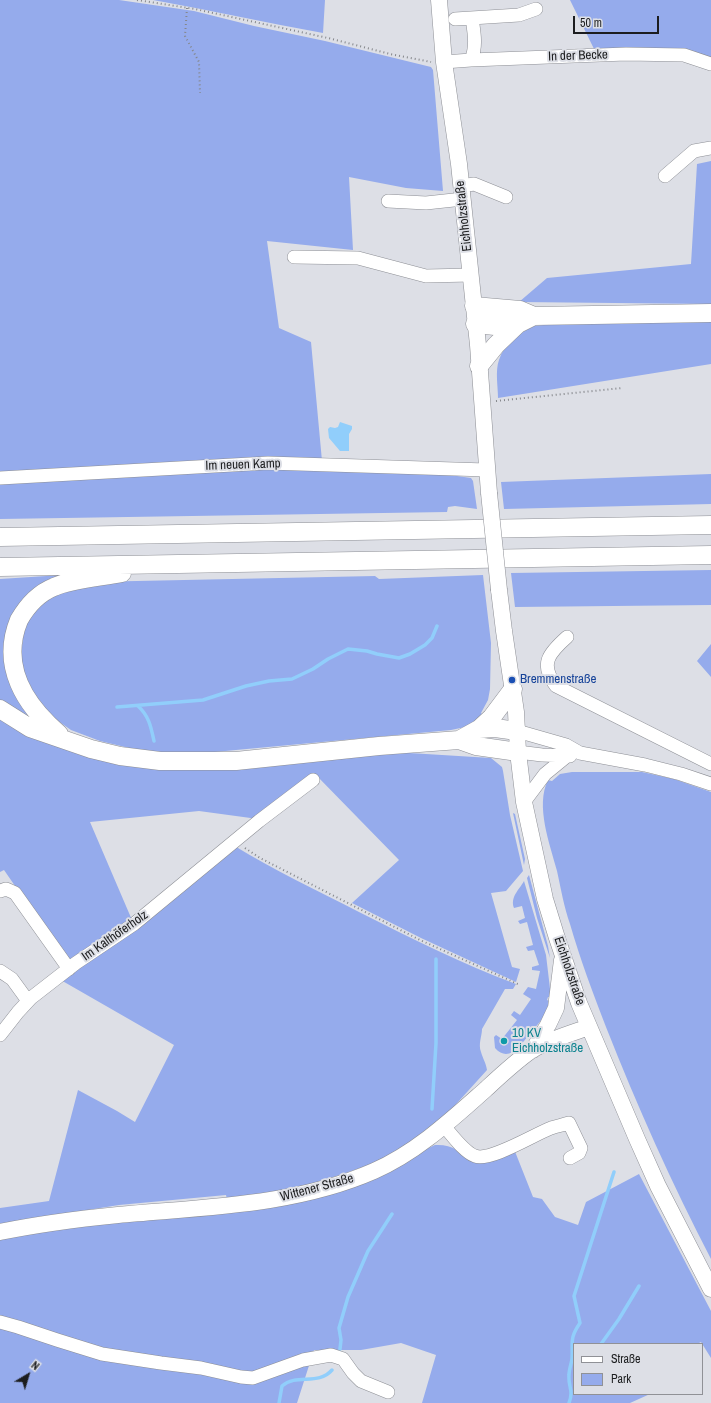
<!DOCTYPE html>
<html>
<head>
<meta charset="utf-8">
<style>
	body { margin:0 }
	#map { position:relative; width:711px; height:1403px; overflow:hidden; background:#dddfe6; font-family:"Archivo Narrow",sans-serif }
	canvas { display:block }
	.legend { position:absolute; left:573px; top:1343px; width:130px; height:52px; box-sizing:border-box; background:#dddfe6; border:1px solid #909196; margin:0; padding:5px 7px; list-style:none; font-size:12px; color:#1c1d1f }
	.legend li { display:flex; align-items:center; gap:8px; height:20px }
	.legend b { width:20px; border:1px solid #909196 }
	.north { position:absolute; left:8px; top:1355px; width:40px; height:40px; -webkit-text-stroke:3px #dddfe6; paint-order:stroke; rotate:38deg; font-size:11px; font-weight:700; line-height:16px; text-align:center; color:#1c1d1f }
	.north::after { content:''; display:block; margin:auto; width:14px; height:18px; background:#1c1d1f; clip-path:polygon(50% 0,100% 100%,50% 72%,0 100%) }
	.scale { position:absolute; left:573px; top:16px; width:86px; height:18px; box-sizing:border-box; border:2px solid #1c1d1f; border-top:0; padding-left:5px; font-size:12px; line-height:14px; white-space:nowrap; color:#1c1d1f; -webkit-text-stroke:3px #dddfe6; paint-order:stroke }
</style>
</head>
<body>
<div id="map">
<canvas width="711" height="1403"></canvas>
<ul class="legend">
<li><b style="height:5px;background:#fff"></b>Straße</li>
<li><b style="height:11px;background:#95abec"></b>Park</li>
</ul>
<div class="north">N</div>
<div class="scale">50 m</div>
</div>
<script>
const c = document.querySelector('canvas').getContext('2d');
c.lineJoin = 'round';
function fill(path, color) {
  c.fillStyle = color;
  c.fill(path, 'evenodd');
}
function strokePath(path, color, width, dash) {
  c.strokeStyle = color;
  c.lineWidth = width;
  c.lineCap = dash ? 'butt' : 'round';
  c.setLineDash(dash || []);
  c.stroke(path);
}
function write(font, color, halo, rows, align = 'center') {
  c.font = font + ' "Archivo Narrow",sans-serif';
  c.lineWidth = 4;
  c.setLineDash([]);
  c.textBaseline = 'middle';
  c.strokeStyle = halo;
  c.fillStyle = color;
  for (const [text, x, y, turn = 0] of rows) {
    c.save();
    c.translate(x, y);
    c.rotate((+turn || 0) * Math.PI / 180);
    c.textAlign = isNaN(turn) ? turn : align;
    if (halo) c.strokeText(text, 0, 0);
    c.fillText(text, 0, 0);
    c.restore();
  }
}
fill(new Path2D(`
	M0 0H119L194 11 254 26 325 41 431 67 433 70 443 191 406 188 349 177 353 250 267 241 279 328 311 342 322 461 0 475Z
	M153 0H325L323 33C266 23 210 10 153 0Z
	M570 0H711V60L596 53Z
	M711 161V304L519 302 547 278 691 264 697 164Z
	M711 321V364L498 398C498 386 495 371 499 360 504 344 518 334 532 327L533 326 575 322Z
	M273 467 436 473 471 478 473 481 477 509 455 506 448 507 447 512 0 519V483Z
	M711 474V504L504 509 501 482Z
	M711 570V605L515 607 511 573Z
	M62 575 12 617 4 640V663L11 683 44 728 16 712 0 700V579Z
	M483 575 491 643 490 689 488 700 481 713 484 716 470 726 451 730 193 754 142 751 100 741 71 730 48 714 19 674 25 620 51 593 89 582 375 576 379 579Z
	M711 644V677L697 661Z
	M0 714 120 761 393 752 491 758 502 767 503 771 510 815 523 871 506 891 491 893 512 967 520 969 516 982 421 938 352 903 399 860 316 775 258 819 199 811 90 822 132 920 69 964 4 870 0 872Z
	M572 772H642L674 779 711 792V1259C672 1184 637 1106 606 1027 593 993 580 959 570 924 564 907 561 889 557 871 550 844 535 806 548 780L552 781 560 774Z
	M513 813 515 814 525 859 524 865Z
	M233 845C274 870 316 890 359 912 411 938 462 964 516 984L513 989H505L482 1029C482 1036 478 1044 481 1052 483 1059 486 1063 487 1070L449 1112 417 1138 378 1162 298 1189 227 1200 226 1195 119 1205 0 1224V1208L49 1201 78 1090 117 1111 135 1122 174 1045 59 979Z
	M529 875 548 946 550 958 537 918 527 878Z
	M524 881 546 955 551 997H548L547 1000 549 1001V1008L543 1018 519 1047C511 1055 503 1057 495 1048L494 1037 496 1035 502 1039 517 1020 511 1015 514 1011 520 1015 531 999 523 994 528 987 536 989 540 971 532 970V967L539 965 534 950 528 951 526 947 533 945 527 922 520 924 518 921 525 918 522 906 514 908C510 897 519 890 524 881Z
	M435 1145C452 1144 460 1152 475 1160L514 1149 533 1197 542 1199 555 1217 578 1225 586 1202 639 1174 711 1311V1358L701 1342 697 1344H574V1394H650L630 1403H422L436 1355 401 1343 361 1350H314L297 1403H0V1238L35 1230 235 1211 420 1152Z`), '#95abec');
fill(new Path2D(`
	M340 422 352 426V429L349 434V451H340L329 438 328 429 330 427 335 428 338 427Z`), '#91cefb');
strokePath(new Path2D(`
	M138 706C149 716 151 727 154 741
	M117 707 203 700 246 686 269 681 292 679 313 669 328 659 348 649 367 651 377 654 399 658 410 654 425 645 432 638 437 626
	M432 1109 436 1043V959
	M601 1344 619 1319 639 1286
	M340 1349 341 1340 339 1328 348 1297 368 1251 392 1214
	M279 1403 282 1386C297 1373 318 1386 332 1370
	M569 1403C574 1390 568 1387 569 1375 569 1370 571 1365 572 1359 573 1342 569 1339 580 1323L574 1296 614 1172`), '#91cefb', 3.5);
const minor = new Path2D(`
	M455 19 519 15 536 9
	M471 60C477 46 474 32 472 18
	M444 62 471 60 626 54 684 55 711 64
	M665 176 694 151 711 148
	M461 186 474 184 506 197
	M388 201 426 203 463 199
	M294 257 358 258 426 276 471 275
	M0 478 268 463 486 470
	M567 637C549 653 539 664 556 686L711 764
	M517 731 566 745 580 753 645 765 681 774 711 784
	M518 752 542 755 570 756
	M524 802 545 774 567 756
	M0 891 6 889 15 893 69 969
	M0 971 12 979 28 1001
	M0 1035 18 1012 31 998 76 963 134 924 259 821 313 780
	M444 1126C452 1135 464 1152 475 1156 490 1162 535 1134 551 1128 557 1126 563 1125 569 1123L581 1148 579 1153 570 1158
	M0 1322 18 1327 57 1340 102 1354 161 1363 201 1368 241 1377 253 1378 303 1360 331 1355 343 1359 353 1373 361 1381 388 1392`);
const major = new Path2D(`
	M439 0 444 62 459 164 478 345 489 493
	M499 590 504 631 516 712 518 752 524 802 545 899 557 938 579 1003 637 1139 658 1186 711 1289
	M533 1050 548 1025 556 1008 562 960
	M0 1232C39 1224 78 1219 118 1215 204 1207 294 1206 374 1171 417 1152 451 1120 486 1089 500 1076 516 1061 532 1050 548 1040 572 1033 589 1027`);
const highway = new Path2D(`
	M474 306 520 310 534 316 711 313
	M475 324 495 326 518 324 534 316
	M479 366 496 345 518 324
	M0 537 711 525
	M0 567 711 555
	M0 709 30 728 91 749 120 756 160 761H236L379 746 459 740 479 729 492 717 513 689
	M479 729 495 728 517 731
	M59 734C25 705 0 666 19 620 27 606 39 593 54 587 71 579 102 577 122 573
	M459 740 476 746 518 752`);
strokePath(minor, '#8d8f95', 14);
strokePath(major, '#8d8f95', 17);
strokePath(highway, '#8d8f95', 19);
strokePath(new Path2D(`
	M137 0 195 9 328 38 390 54 431 62
	M187 8 185 36 199 62 200 93
	M496 401 622 388
	M245 848 260 858 420 940 520 985`), '#85878b', 2, [1, 3]);
strokePath(minor, '#fff', 13);
strokePath(major, '#fff', 16);
strokePath(highway, '#fff', 18);
const majorBridge = new Path2D(`
	M489 493 499 590`);
strokePath(majorBridge, '#8d8f95', 17, []);
strokePath(majorBridge, '#fff', 16);
for (const [x, y, r, color] of [
	[512,680,4,"#1a4fb4"],
	[504,1041,4,"#0f9aa8"]
]) {
  const dot = new Path2D();
  dot.arc(x, y, r, 0, 2 * Math.PI);
  c.fillStyle = color;
  c.fill(dot);
  strokePath(dot, '#dddfe6', 1.5);
}
write('13px', '#1c1d1f', '#dddfe6', [
	["In der Becke",578,56,-2],
	["Eichholzstraße",464,216,-96],
	["Im neuen Kamp",243,465,-2],
	["Im Kalthöferholz",115,936,-35],
	["Eichholzstraße",569,971,71],
	["Wittener Straße",317,1188,-15]
]);
write('13px', '#164399', '#dddfe6', [
	["Bremmenstraße",520,680]
], 'left');
write('13px', '#0d838f', '#dddfe6', [
	["10 KV",512,1034],
	["Eichholzstraße",512,1049]
], 'left');
</script>
</body>
</html>
